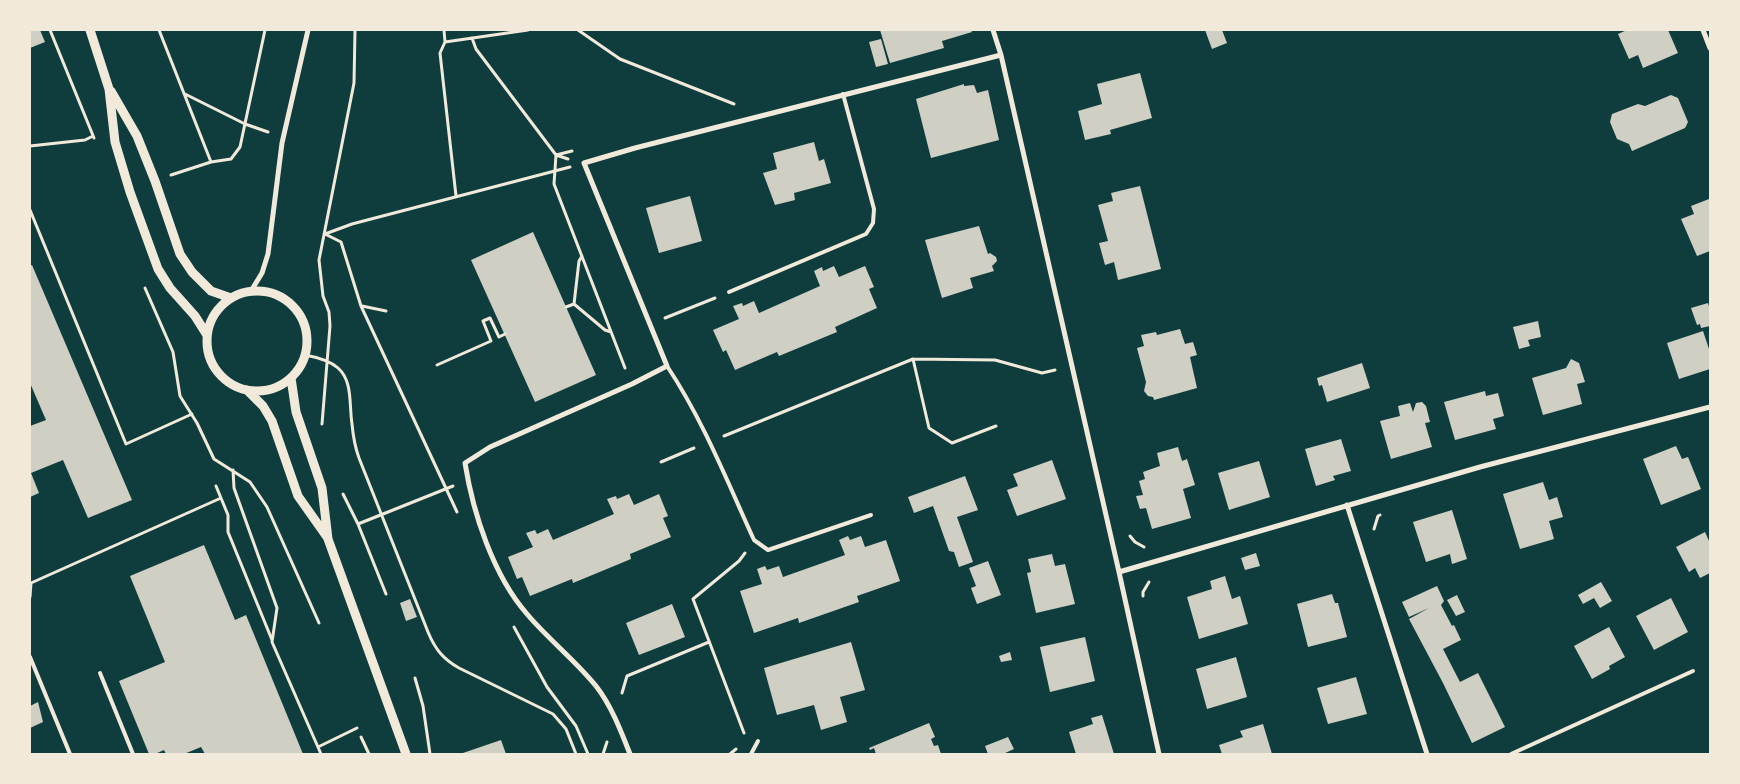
<!DOCTYPE html>
<html>
<head>
<meta charset="utf-8">
<style>
	body { margin:0 }
	#map { position:relative; width:1740px; height:784px; overflow:hidden; background:#0f3d3e; font-family:"Open Sans",sans-serif }
	canvas { display:block }
	.frame { position:absolute; inset:0; border:31px solid #f1e9da; pointer-events:none }
</style>
</head>
<body>
<div id="map">
<canvas width="1740" height="784"></canvas>
<div class="frame"></div>
</div>
<script>
const c = document.querySelector('canvas').getContext('2d');
c.lineJoin = 'round';
function fill(path, color) {
  c.fillStyle = color;
  c.fill(path, 'evenodd');
}
function strokePath(path, color, width, dash) {
  c.strokeStyle = color;
  c.lineWidth = width;
  c.lineCap = dash ? 'butt' : 'round';
  c.setLineDash(dash || []);
  c.stroke(path);
}
fill(new Path2D(`
	M30 30H40L45 42 30 48Z
	M880 30H971L972 32 942 41 944 48 890 63Z
	M1205 30H1222L1227 43 1212 49Z
	M1627 30H1668L1678 53 1643 68 1638 55 1629 59 1618 34Z
	M881 39 888 64 876 67 869 42Z
	M1140 73 1152 118 1110 130 1111 134 1085 140 1078 111 1102 104 1097 84Z
	M964 84V86L974 85 977 93 988 90 999 140 931 158 916 99Z
	M1671 95 1678 98 1688 122 1685 128 1632 151 1629 144 1617 139 1610 122 1612 114 1638 104 1645 106Z
	M814 142 819 161 824 159 831 183 794 193 795 200 775 205 763 173 777 169 773 153Z
	M1140 186 1161 269 1118 280 1114 262 1105 265 1099 243 1108 241 1098 205 1113 201 1111 193Z
	M690 196 702 241 659 253 646 208Z
	M1709 199 1710 251 1697 256 1681 219 1694 214 1691 206Z
	M979 226 988 254 990 253 996 257 997 261 992 266 994 271 970 278 973 288 942 298 925 240Z
	M533 232 596 375 535 402 471 260Z
	M32 265 132 500 88 518 63 460 31 473 39 493 30 497V426L46 420 30 383V266Z
	M834 266 839 277 865 266 874 287 869 289 877 308 835 327 837 332 779 356 777 352 735 370 726 350 723 352 713 330 739 319 733 306 742 303 743 306 754 301 759 313 820 286 814 271 822 267 823 271Z
	M1708 303 1710 310V326L1701 328 1700 324 1697 325 1691 308Z
	M1538 321 1541 337 1528 340 1530 346 1519 349 1513 327Z
	M1180 329 1185 344 1193 342 1197 355 1190 357 1197 388 1154 400 1153 397 1148 396 1144 391 1146 382 1137 348 1144 346 1141 335 1156 332 1157 335Z
	M1703 331 1710 352V369L1679 379 1667 343Z
	M1571 359 1579 363 1585 382 1577 384 1582 404 1543 415 1532 378 1566 368Z
	M1362 363 1370 388 1327 402 1322 385 1319 386 1317 378Z
	M1485 391 1486 396 1498 393 1504 416 1493 419 1496 429 1455 440 1444 402Z
	M1422 402 1426 406 1430 422 1425 423 1432 447 1391 459 1380 421 1400 416 1398 406 1410 403 1413 412 1416 403Z
	M1341 439 1351 471 1333 476 1335 480 1316 486 1305 449Z
	M1676 446 1682 459 1688 457 1701 489 1661 505 1643 459Z
	M1178 447 1182 461 1187 459 1195 485 1183 489 1191 518 1152 529 1146 508 1140 509 1136 496 1143 495 1139 481 1145 479 1143 472 1160 466 1157 453Z
	M1052 460 1066 499 1017 516 1007 490 1018 486 1013 474Z
	M1259 461 1270 497 1229 510 1218 473Z
	M965 476 978 510 957 517 973 562 959 567 954 552 949 551 933 506 914 513 908 497Z
	M1543 482 1549 500 1557 497 1563 517 1549 521 1554 539 1520 549 1503 494Z
	M629 494 634 505 659 494 668 516 663 518 671 537 630 554 631 559 573 583 572 579 530 596 522 577 517 579 508 557 533 547 526 533 535 530 537 534 548 529 553 540 614 514 607 499 616 496 617 499Z
	M1452 510 1467 559 1452 564 1450 554 1426 562 1413 522Z
	M1705 532 1710 543V573L1700 578 1695 568 1689 572 1676 547Z
	M848 536 850 540 861 536 865 547 886 540 900 581 857 596 859 602 799 623 798 618 754 633 740 591 762 584 757 569 765 566 767 570 779 566 783 577 845 555 839 540Z
	M204 545 235 620 246 615 303 754H205L201 747 184 754H166L164 750 155 754H149L119 681 165 662 130 576Z
	M1256 553 1260 566 1245 570 1241 558Z
	M1052 554 1055 566 1065 564 1075 604 1036 613 1027 573 1031 572 1028 559Z
	M988 561 1001 595 977 604 971 588 976 586 969 568Z
	M1225 576 1232 599 1240 596 1248 624 1199 639 1187 597 1212 589 1210 581Z
	M1601 582 1612 601 1600 608 1594 598 1583 604 1578 595Z
	M1437 586 1444 601 1441 605 1452 626 1454 625 1461 640 1443 649 1460 682 1478 673 1505 727 1472 743 1443 683 1409 619 1429 608 1409 617 1402 602Z
	M1332 594 1335 603H1338L1347 637 1308 647 1297 604Z
	M1457 595 1465 612 1456 616 1447 600Z
	M1671 598 1688 632 1654 650 1636 616Z
	M410 599 417 617 406 621 400 603Z
	M672 604 685 637 639 655 626 623Z
	M1609 627 1625 657 1609 666 1610 669 1592 679 1574 646Z
	M1085 637 1095 681 1050 692 1040 647Z
	M851 642 865 690 840 697 847 722 821 730 814 705 777 715 764 668Z
	M1010 652 1012 660 1001 662 999 656Z
	M1236 657 1247 697 1207 709 1196 669Z
	M1356 677 1367 714 1328 724 1317 688Z
	M38 702 43 722 30 728V706Z
	M1102 715 1114 754H1076L1069 732 1093 724 1091 718Z
	M929 723 935 737 931 739 934 746 938 745 941 754H876L874 748 870 750 869 748Z
	M1263 724 1272 754H1222L1219 745 1243 737 1240 731Z
	M1008 737 1014 749 1003 754H988L985 746Z
	M501 740 506 754H460Z`), '#cfcfc3');
strokePath(new Path2D(`
	M50 30 94 138
	M159 30 211 162 171 175
	M444 30 445 42 528 30
	M578 30 620 59 734 104
	M472 38 476 49 556 155 568 159
	M445 42 440 53 456 196
	M185 94 245 124 268 132
	M30 146 85 140 93 136
	M556 155 572 151
	M556 155 554 184 625 368
	M211 162 231 159 240 147 265 30
	M30 210 126 444 192 414
	M325 234 341 242 361 306 457 512
	M325 234 352 224 570 167
	M145 288 173 352 180 396 197 423 214 459 250 482 267 507 319 623
	M574 304 605 330 611 332
	M362 306 386 311
	M566 307 574 304 579 261 582 256
	M665 318 715 298
	M305 355C316 357 329 360 338 368 353 381 349 405 352 424 353 435 355 447 359 458L428 632C435 649 443 659 459 668L553 714 566 729 576 754
	M913 359 929 428 952 443 996 426
	M437 365 491 341 483 321 490 318 499 337 505 334
	M322 424 330 326 329 312 323 296 319 260 354 83 355 30
	M724 436 913 359 995 360 1042 373 1055 370
	M661 462 694 448
	M233 470 234 488 277 608 272 642 321 754
	M216 486 228 515V532L272 640
	M343 494 358 524 386 594
	M358 524 453 486
	M1374 529 1378 516 1380 515
	M1130 536 1135 542 1144 547
	M1143 596V592L1149 582
	M30 597 31 583 221 498
	M514 627 547 687 576 726 588 754
	M415 678 423 706 430 754
	M622 693 627 676 709 642
	M744 733 693 599 739 561 745 553
	M361 737 369 754
	M318 747 357 728
	M603 754 607 742
	M730 754 736 749`), '#f1e9da', 3);
strokePath(new Path2D(`
	M729 292 866 234 873 223 874 209 843 94
	M667 366C703 420 727 481 754 540L768 550 871 515
	M30 657 70 754
	M100 673 133 754
	M751 754 758 741
	M1511 754 1693 671`), '#f1e9da', 4);
strokePath(new Path2D(`
	M993 30 1001 55 1119 572 1159 754
	M1703 30 1710 48
	M251 291 262 273 268 254 282 143 308 30
	M1347 505 1427 754
	M1119 572 1480 467 1710 407
	M630 754C621 731 611 705 596 686 575 660 548 639 527 614 493 575 473 513 465 463L490 447 632 384 667 366 584 163 635 148 1001 55`), '#f1e9da', 5);
strokePath(new Path2D(`
	M90 30 109 89 115 142 130 192 158 269 170 288 195 316 207 335
	M111 91 137 136 155 181 180 254 192 272 211 291 231 298
	M207 341a50 50 0 1 1 100 0a50 50 0 1 1-100 0Z
	M291 378 296 412 322 488 328 539 406 754
	M247 390 263 406 272 421 298 496 327 537`), '#f1e9da', 9);
</script>
</body>
</html>
